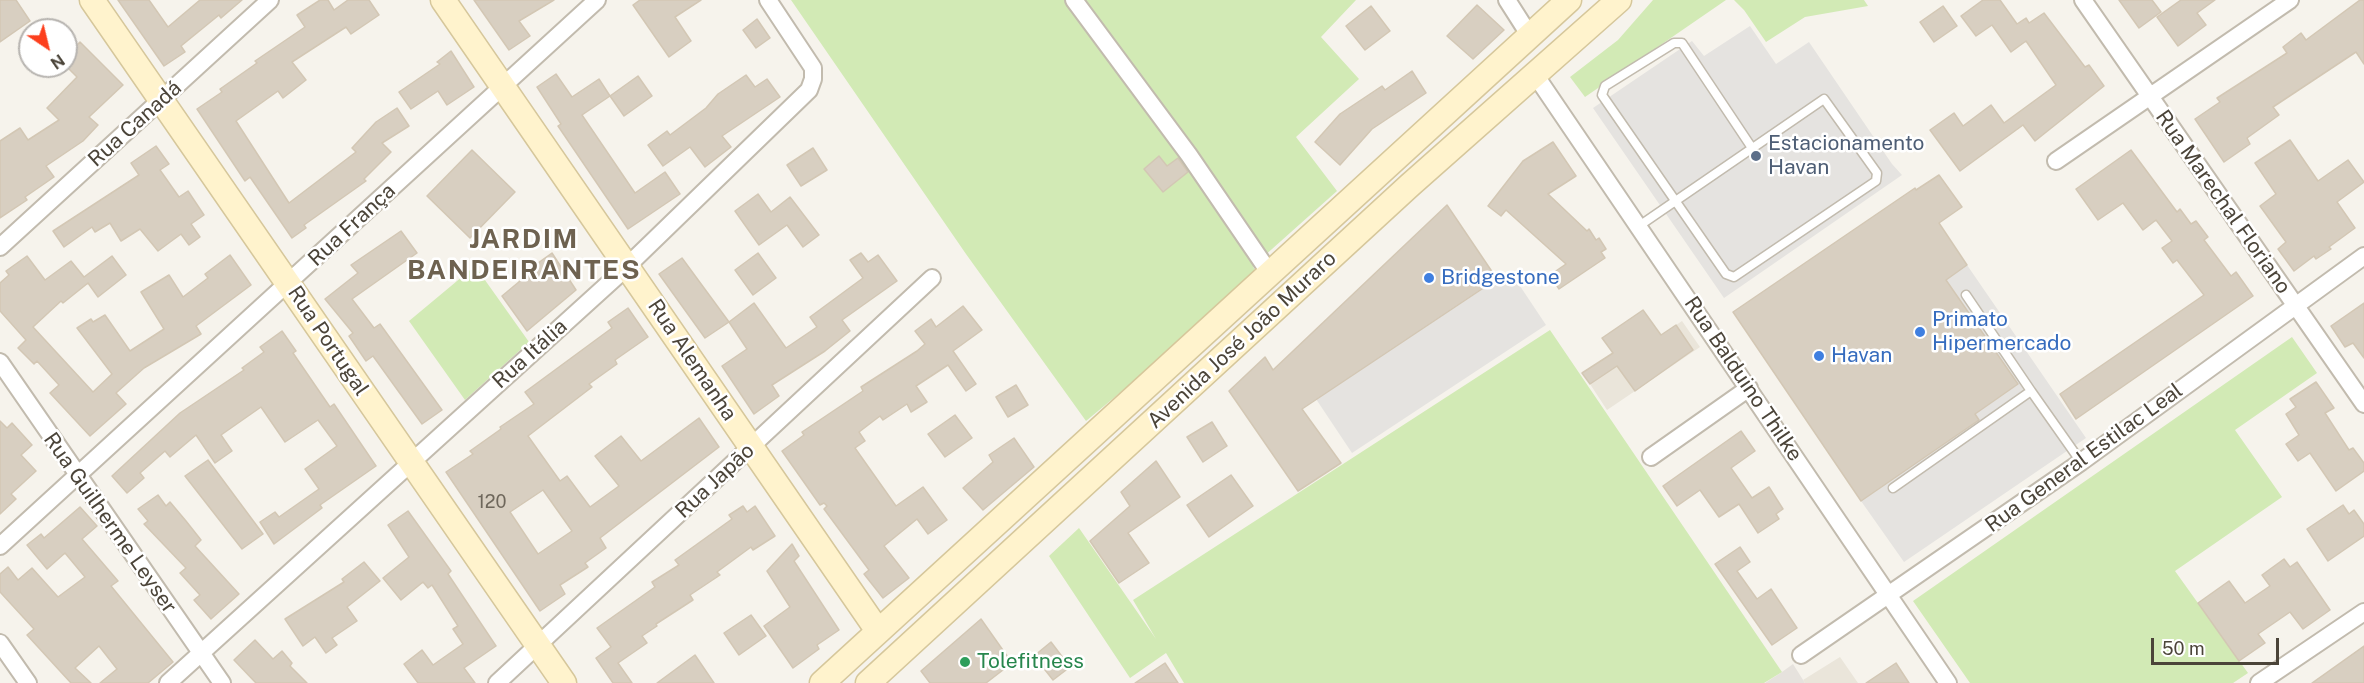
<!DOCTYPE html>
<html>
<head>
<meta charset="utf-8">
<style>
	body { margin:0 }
	#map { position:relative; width:2364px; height:683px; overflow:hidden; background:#f6f3ec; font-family:"Public Sans",sans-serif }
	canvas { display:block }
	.north { position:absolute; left:18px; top:18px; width:60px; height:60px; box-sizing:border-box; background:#fff; border:2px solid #b7b4b0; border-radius:50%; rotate:145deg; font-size:16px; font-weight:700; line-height:24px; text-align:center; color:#4b4439 }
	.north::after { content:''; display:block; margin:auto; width:21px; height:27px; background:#fc3f1d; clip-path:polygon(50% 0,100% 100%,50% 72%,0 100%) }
	.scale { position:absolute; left:2151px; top:638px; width:128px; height:27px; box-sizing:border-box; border:3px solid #4b4439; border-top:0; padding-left:8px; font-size:18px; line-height:21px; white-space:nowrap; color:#4b4439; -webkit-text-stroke:4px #fff; paint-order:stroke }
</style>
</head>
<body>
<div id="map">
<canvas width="2364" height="683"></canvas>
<div class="north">N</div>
<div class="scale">50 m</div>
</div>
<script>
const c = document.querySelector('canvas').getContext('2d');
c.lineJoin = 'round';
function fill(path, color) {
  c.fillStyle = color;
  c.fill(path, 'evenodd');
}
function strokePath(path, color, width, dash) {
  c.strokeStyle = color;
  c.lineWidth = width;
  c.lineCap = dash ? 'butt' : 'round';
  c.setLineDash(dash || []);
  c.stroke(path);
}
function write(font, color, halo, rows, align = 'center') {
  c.font = font + ' "Public Sans",sans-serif';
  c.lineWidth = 5;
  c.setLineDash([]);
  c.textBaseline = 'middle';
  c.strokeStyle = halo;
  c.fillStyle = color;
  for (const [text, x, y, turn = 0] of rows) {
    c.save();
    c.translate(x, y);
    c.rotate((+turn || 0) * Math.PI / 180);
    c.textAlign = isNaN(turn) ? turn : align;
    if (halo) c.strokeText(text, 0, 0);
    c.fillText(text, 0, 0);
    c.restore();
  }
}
fill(new Path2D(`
	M1682 321 1700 347 1607 410 1590 384Z
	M1840 657 1858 683H1805L1803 680Z`), '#eae5da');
fill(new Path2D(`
	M1793 664 1805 683H1765L1782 672Z`), '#e6e2dd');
fill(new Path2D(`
	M791 0H1356L1321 37 1359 79 1296 137 1337 191 1253 266 1258 278 1086 421 966 254Z
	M1653 0H1726L1585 97 1570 77 1618 40Z
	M1734 0H1864L1868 6 1805 17 1766 42 1744 10Z
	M475 266 529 342 465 400 409 321Z
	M1550 330 1782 672 1764 683H1184L1166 653 1130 678 1049 556 1079 528 1156 639 1133 600Z
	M2292 337 2317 373 2235 430 2282 497 2175 571 2248 673 2233 683H1970L1913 601Z`), '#d2eab5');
fill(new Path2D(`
	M1750 26 1776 64 1809 42 1892 164 1902 175 1724 298 1593 108 1692 41 1704 56Z
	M1967 265 2086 438 1904 562 1861 501 1978 420 1975 414 1946 280Z
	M1510 271 1546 325 1352 453 1316 399Z`), '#e5e3e0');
const building = new Path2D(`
	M0 0H16L30 21 0 42Z
	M118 0H149L168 27 200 0H242L221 18 219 15 181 46 185 52 164 66Z
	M320 0H328L334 10 348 0H369L379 15 351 34 346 27 292 62 306 80 283 98 278 91 236 121 289 203 356 152 352 148 376 122 397 108 409 126 382 143 391 152 364 179 366 181 304 225 306 228 292 238 250 177 245 181 197 109 222 92 220 89 257 63 255 61 305 27 297 15Z
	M474 0H554L519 21 530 36 509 50Z
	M640 0H701L675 17 691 41 669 57 633 5Z
	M1983 0H2000L2017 24 2026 18 2029 23 2044 13 2085 67 2089 65 2104 86 2035 141 2023 125 1960 171 1930 130 1954 113 1963 126 1991 105 2004 123 2056 85 2026 41 2011 52 1992 25 1976 36 1961 16Z
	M2119 0H2152L2161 12 2139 28Z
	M2181 0H2215L2197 13 2206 25 2178 46 2157 17Z
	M2360 0H2364V64L2356 52 2273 107 2279 115 2247 138 2250 144 2224 162 2195 119 2220 102 2217 98 2287 53 2283 47 2301 33 2306 40Z
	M1477 5 1504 30 1473 59 1447 36Z
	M1371 6 1390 31 1365 50 1346 26Z
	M1943 6 1957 26 1934 42 1920 22Z
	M757 19 770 38 756 48 743 30Z
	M80 42 123 85 89 117 98 125 83 141 46 166 54 177 25 197 27 200 0 218V141L20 128 28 140 59 120 47 108 77 77 66 66V56Z
	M451 51 474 87 447 105 438 91 411 109 399 92 440 64 437 62Z
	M1412 71 1426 93 1372 129 1340 165 1315 142 1340 114 1382 86 1385 90Z
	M556 74 572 97 599 79 610 96 582 115 635 193 665 172 680 194 628 229 558 126 561 124 537 87Z
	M746 75 755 87 767 79 780 97 722 136 731 147 705 167 690 147 663 166 648 145 667 131 670 135 706 108 718 94Z
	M638 76 652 96 624 116 610 96Z
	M2290 140 2318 181 2348 160 2364 182 2337 202 2355 228 2329 247 2331 249 2316 259 2314 256 2294 271 2278 249 2286 242 2260 206 2276 194 2255 163Z
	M1553 142 1576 176 1548 194 1587 231 1589 229 1596 240 1599 238 1606 249 1601 252 1605 258 1559 289 1550 275 1566 264 1506 210 1501 216 1488 206 1523 161Z
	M156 146 169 164 160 170 179 197 188 191 204 215 191 224 200 237 189 245 181 234 158 251 140 229 121 241 110 223 95 232 92 227 64 247 53 231 139 175 131 163Z
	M813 148 827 170 801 186 787 165Z
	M472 150 515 192 470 238 427 196Z
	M2131 150 2177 212 2180 209 2191 224 2196 221 2208 237 2204 240 2231 276 2236 272 2253 296 2076 419 2060 394 2204 295 2177 260 2173 263 2162 248 2172 241 2156 220 2143 230 2123 203 2098 220 2076 189Z
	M1159 156 1167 166 1178 158 1188 172 1163 192 1144 169Z
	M1939 175 1962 207 1939 223 1967 265 1946 280 2018 384 1975 414 1979 420 1861 501 1733 312 1915 188 1916 190Z
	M758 194 771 212 790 197 819 235 803 247 787 225 759 245 735 211Z
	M1447 205 1497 279 1302 409 1341 463 1298 491 1229 391 1265 357 1273 370Z
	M401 231 417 253 352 299 374 328 380 324 442 410 422 424 373 356 366 361 349 336 353 333 325 299 358 273 351 265Z
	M552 253 576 290 527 331 502 296 526 276 524 273Z
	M758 253 776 278 753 295 735 270Z
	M861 253 868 262 878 255 897 281 842 320 850 331 825 351 772 385 779 396 754 414 722 366 747 349 729 322 754 303 786 348 817 327 810 317 863 278 850 260Z
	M230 255 251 285 196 326 201 334 144 368 116 393 126 404 90 436 50 393 59 385 37 361 34 364 18 348 26 340 0 311V283L9 275 6 271 27 256 45 280 71 261 84 277 112 256 126 275 98 297 88 283 63 303 61 301 33 327 93 392 112 374 77 328 91 319 93 322 105 315 130 351 164 329 141 292 169 275 183 297 208 278 205 274Z
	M682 258 729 322 705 338 659 274Z
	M2364 303V358L2353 343 2345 347 2331 326Z
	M963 306 982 330 953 351 976 384 966 391 948 365 916 386 927 402 911 412 907 404 883 420 880 416 859 432 865 441 855 448 896 506 923 487 947 520 928 534 917 519 884 546 909 578 883 598 864 574 869 570 824 509 827 506 824 503 820 505 782 451 804 435 802 432 863 391 861 387 917 351 925 344 915 331 931 319 936 327Z
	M628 308 648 337 615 360 617 364 589 384 592 387 528 436 560 481 567 476 590 507 619 486 595 456 621 436 641 461 699 418 719 447 600 538 606 548 585 563 588 567 560 585 565 594 540 611 446 472 473 454 470 451 501 429 500 427 534 404 525 392 612 328 608 322ZM543 490 572 531 538 554 510 512Z
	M1643 310 1661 335 1676 325 1693 350 1635 391 1617 366 1590 384 1582 373 1613 353 1602 338Z
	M282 331 296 351 293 353 330 407 334 404 376 466 320 505 322 508 274 544 260 522 275 512 279 517 319 489 305 469 337 446 318 420 285 442 261 407 221 435 232 451 215 463 196 435 170 457 165 451 140 473 144 478 127 493 112 476 180 413 244 370 242 368 264 352 260 347Z
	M2316 382 2334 408 2325 413 2349 450 2353 448 2364 463V471L2336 491 2310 453 2298 461 2286 444 2299 435 2286 414 2296 407 2290 399Z
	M1016 385 1028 405 1008 417 996 397Z
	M955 415 972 438 945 457 928 434Z
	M0 421 7 428 12 423 32 445 21 455 36 471 11 494 16 499 0 514Z
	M1212 422 1227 446 1203 462 1187 437Z
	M1741 431 1755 451 1731 468 1752 498 1769 487 1783 509 1776 514 1779 519 1758 533 1739 504 1719 517 1700 490 1677 506 1663 486Z
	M1014 438 1034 467 983 510 963 488 993 462 989 455Z
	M208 460 263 534 242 549 185 476Z
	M1156 461 1180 497 1128 533 1149 563 1119 583 1090 541 1130 506 1121 492Z
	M1231 475 1253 506 1209 537 1187 505Z
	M158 495 166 506 170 502 186 521 201 540 195 546 239 594 211 619 194 600 200 595 180 573 186 568 144 524 148 521 138 509Z
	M2343 505 2349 514 2354 510 2364 524V536L2328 561 2307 529Z
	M743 506 747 512 755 506 775 536 753 550 751 547 717 572 720 575 690 595 693 600 656 624 657 626 642 636 647 643 618 663 632 683H613L596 658 611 647 597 628 655 587 652 582 679 565 675 560 732 519 729 515Z
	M80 507 97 526 82 539 118 581 111 586 173 662 148 683H100L117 669 99 646 75 668 91 683H71L27 635 34 629 0 592V574L8 567 18 580 32 568 58 597 85 577 65 553 47 569 27 545 41 534 44 538Z
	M408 511 451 571 448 574 496 646 464 668 475 683H418L404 664 422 650 433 665 463 644 453 629 458 626 432 585 428 588 423 582 401 600 383 578 409 557 388 525Z
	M792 544 799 556 794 561 839 630 817 645 819 649 793 668 764 626 790 607 767 571Z
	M1740 547 1750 562 1737 571 1757 599 1771 589 1797 628 1772 645 1715 564Z
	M2284 559 2290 567 2297 562 2330 610 2303 629 2290 612 2258 634 2265 643 2239 661 2198 603 2229 581 2245 603 2270 586 2262 575Z
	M364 562 380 581 347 607 357 621 332 638 337 645 326 653 315 637 303 646 285 619 344 582 342 579Z
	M751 615 766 636 739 655 724 633Z
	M981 619 1012 663 986 683H930L921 671Z
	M255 640 273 659 282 651 292 663 290 666 307 683H256L234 660Z
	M1051 642 1070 667 1053 680 1034 656Z
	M2364 646V683H2312Z
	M695 655 714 683H657Z
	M1165 663 1178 683H1135Z
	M1896 663 1909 683H1866Z`);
fill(building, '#d8cfc1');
strokePath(building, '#d3c7b4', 1.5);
const lane = new Path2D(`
	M1639 226C1701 184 1762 141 1824 99L1877 173 1876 181 1734 277 1726 274 1602 95 1605 86 1674 43H1682L1752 148
	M1966 295 2031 391
	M1893 488 2031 391 2081 462`);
const street = new Path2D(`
	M1074 0 1189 155 1269 272
	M1507 0 1530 36
	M2083 0 2364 404
	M1536 76 1948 683
	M2056 161 2290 0
	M0 247 270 0
	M0 362 222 683
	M1651 457 1749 388
	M0 546 597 0
	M0 643 28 683
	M1801 655 2081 462 2364 256
	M168 683 617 276 809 90 813 79V68L768 0
	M497 683 932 278
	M2259 683 2364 612`);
const secondary = new Path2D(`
	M92 0 564 683
	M443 0 878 631
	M822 683 1569 0
	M868 683 1410 185 1619 0`);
strokePath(lane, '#c2bbae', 11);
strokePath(street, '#c2bbae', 20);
strokePath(secondary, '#d6c79b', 27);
strokePath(lane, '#fff', 8);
strokePath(street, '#fff', 16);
strokePath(secondary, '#fff3cd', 24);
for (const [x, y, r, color] of [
	[1756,156,6,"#5c6f8a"],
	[1429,278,6,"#3f7fe0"],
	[1920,332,6,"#3f7fe0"],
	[1819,356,6,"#3f7fe0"],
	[965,662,6,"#2e9e5b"]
]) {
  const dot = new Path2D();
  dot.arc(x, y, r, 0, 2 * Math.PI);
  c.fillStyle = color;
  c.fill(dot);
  strokePath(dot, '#fff', 2);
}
write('18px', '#6e675b', null, [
	["120",492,502]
]);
write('21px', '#4b4439', '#fff', [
	["Rua Canadá",135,124,-42],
	["Rua Marechal Floriano",2223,202,55],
	["Rua França",352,225,-43],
	["Avenida José João Muraro",1242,340,-43],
	["Rua Portugal",328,341,56],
	["Rua Itália",530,354,-42],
	["Rua Alemanha",692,360,56],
	["Rua Balduino Thilke",1743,379,56],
	["Rua General Estilac Leal",2084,458,-36],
	["Rua Japão",715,481,-43],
	["Rua Guilherme Leyser",110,523,55]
]);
write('21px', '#4e5e75', '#fff', [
	["Estacionamento",1768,144],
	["Havan",1768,168]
], 'left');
write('21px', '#366cbe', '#fff', [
	["Bridgestone",1441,278],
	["Primato",1932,320],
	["Hipermercado",1932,344],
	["Havan",1831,356]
], 'left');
write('21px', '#27864d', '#fff', [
	["Tolefitness",977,662]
], 'left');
c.letterSpacing = '1.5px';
write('bold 27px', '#6e6250', '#fff', [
	["JARDIM",524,240],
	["BANDEIRANTES",524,271]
]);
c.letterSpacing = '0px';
</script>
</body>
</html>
